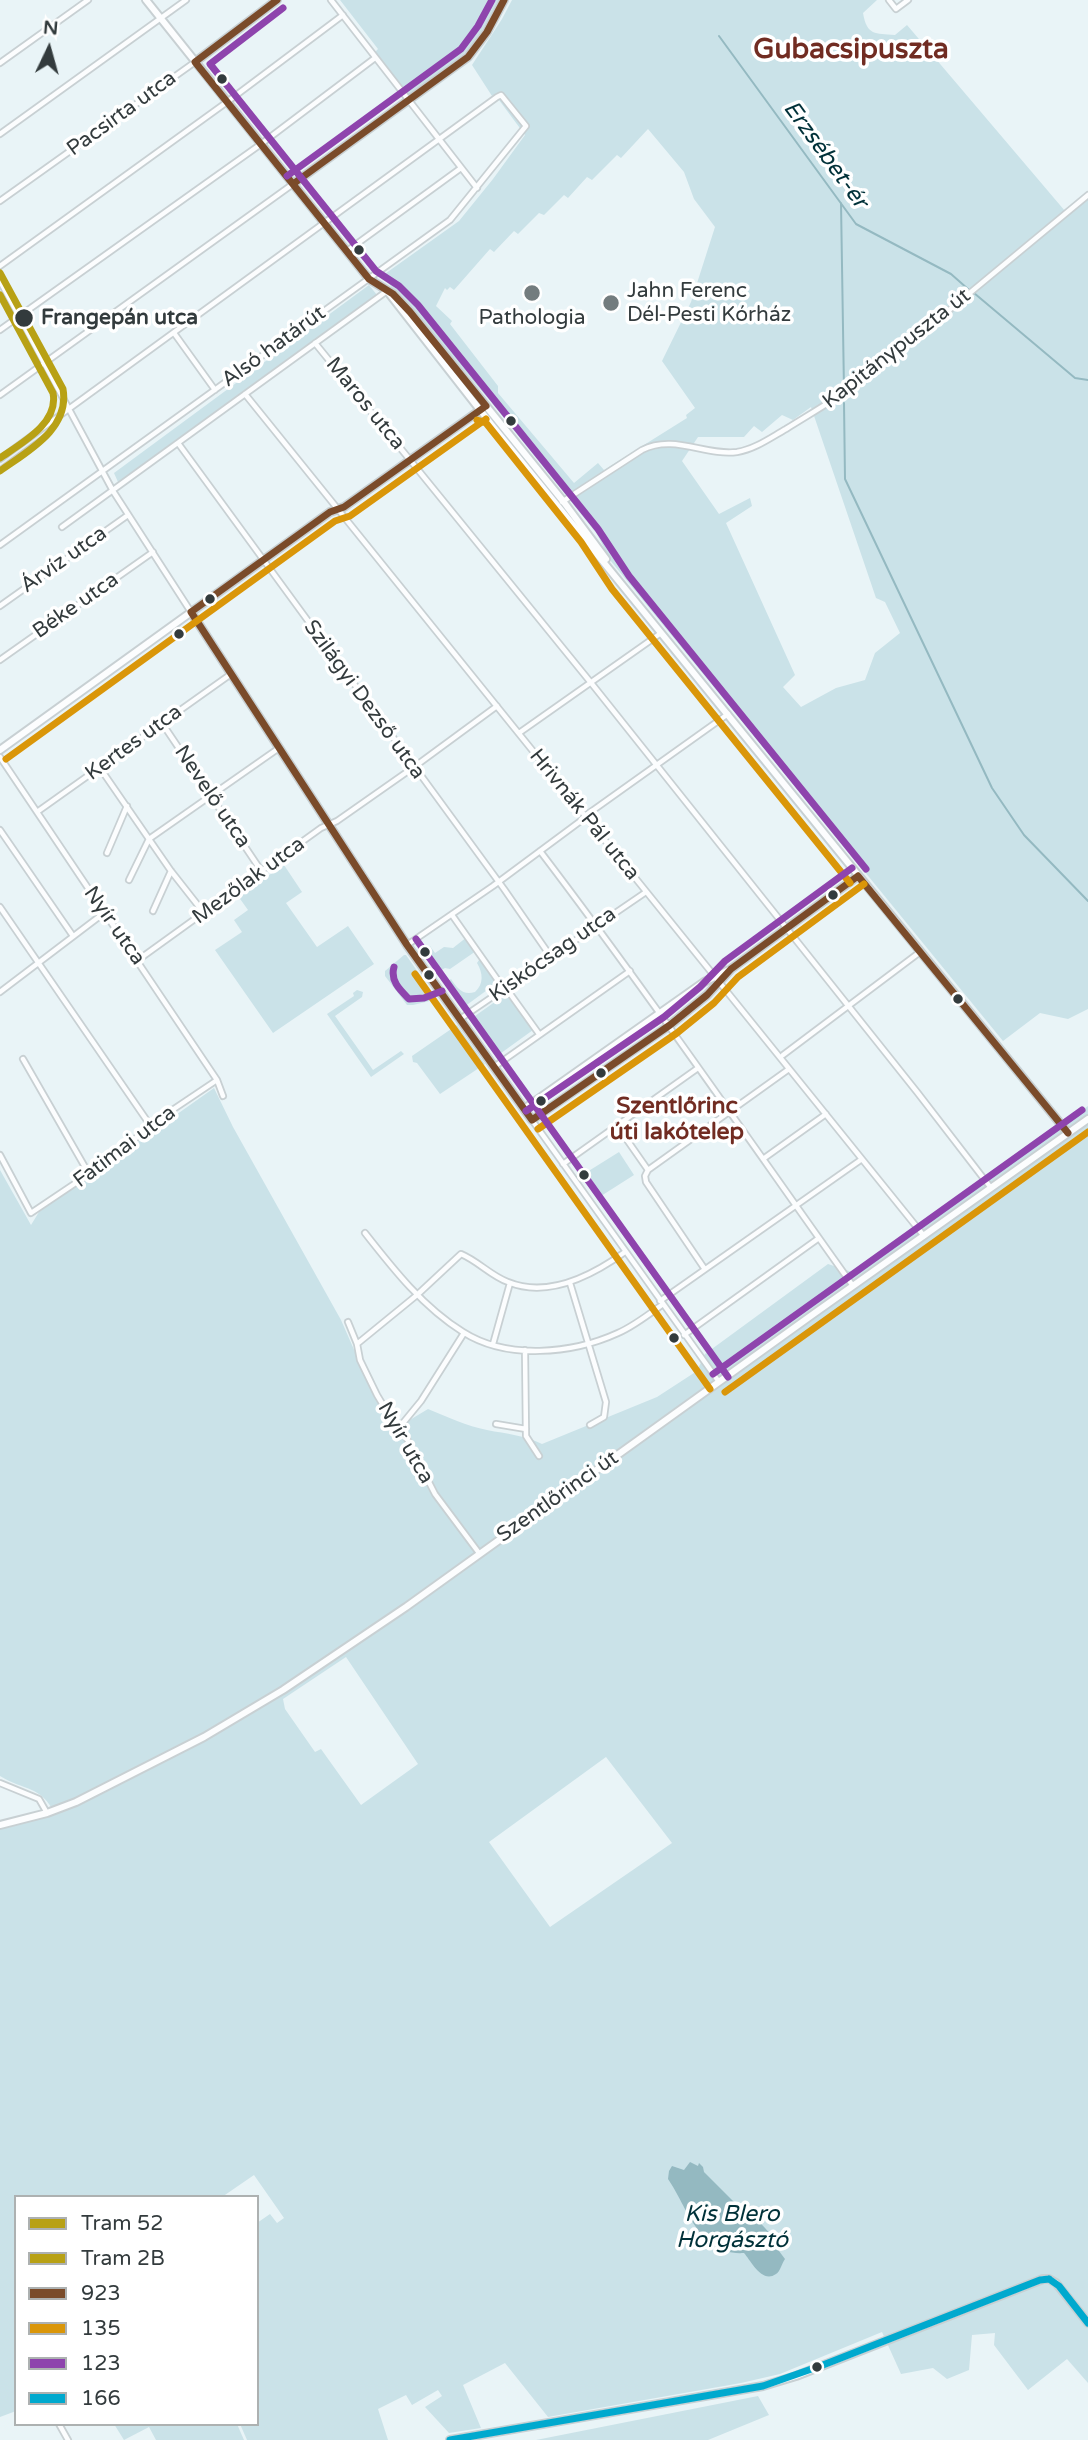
<!DOCTYPE html>
<html>
<head>
<meta charset="utf-8">
<style>
	body { margin:0 }
	#map { position:relative; width:1088px; height:2440px; overflow:hidden; background:#e9f4f7; font-family:"Varela Round",sans-serif }
	canvas { display:block }
	.legend { position:absolute; left:14px; top:2195px; width:245px; height:231px; box-sizing:border-box; background:#fff; border:2px solid #adb1b1; margin:0; padding:9px 12px; list-style:none; font-size:21px; color:#333b3d }
	.legend li { display:flex; align-items:center; gap:14px; height:35px }
	.legend b { width:35px; border:2px solid #adb1b1 }
	.north { position:absolute; left:14px; top:14px; width:70px; height:70px; -webkit-text-stroke:5px #fff; paint-order:stroke; rotate:5deg; font-size:19px; font-weight:700; line-height:28px; text-align:center; color:#333b3d }
	.north::after { content:''; display:block; margin:auto; width:24px; height:32px; background:#333b3d; clip-path:polygon(50% 0,100% 100%,50% 72%,0 100%) }
</style>
</head>
<body>
<div id="map">
<canvas width="1088" height="2440"></canvas>
<ul class="legend">
<li><b style="height:9px;background:#b8a115"></b>Tram 52</li>
<li><b style="height:9px;background:#b8a115"></b>Tram 2B</li>
<li><b style="height:9px;background:#7a4b2a"></b>923</li>
<li><b style="height:9px;background:#da9609"></b>135</li>
<li><b style="height:9px;background:#8e44ad"></b>123</li>
<li><b style="height:9px;background:#00a9ce"></b>166</li>
</ul>
<div class="north">N</div>
</div>
<script>
const c = document.querySelector('canvas').getContext('2d');
c.lineJoin = 'round';
function fill(path, color) {
  c.fillStyle = color;
  c.fill(path, 'evenodd');
}
function strokePath(path, color, width, dash) {
  c.strokeStyle = color;
  c.lineWidth = width;
  c.lineCap = dash ? 'butt' : 'round';
  c.setLineDash(dash || []);
  c.stroke(path);
}
function write(font, color, halo, rows, align = 'center') {
  c.font = font + ' "Varela Round",sans-serif';
  c.lineWidth = 7;
  c.setLineDash([]);
  c.textBaseline = 'middle';
  c.strokeStyle = halo;
  c.fillStyle = color;
  for (const [text, x, y, turn = 0] of rows) {
    c.save();
    c.translate(x, y);
    c.rotate((+turn || 0) * Math.PI / 180);
    c.textAlign = isNaN(turn) ? turn : align;
    if (halo) c.strokeText(text, 0, 0);
    c.fillText(text, 0, 0);
    c.restore();
  }
}
fill(new Path2D(`
	M340 0H499C490 16 482 33 470 47 453 66 430 81 409 96L375 52 378 49Z
	M512 0H877L863 13C867 36 875 33 895 35L907 25 1065 211 1088 192V1009L1068 1019 1040 1013 1003 1041 610 560 597 534 491 402 382 276 459 221 493 179 525 135 499 100 501 92 492 96 472 65 502 19ZM648 129 684 172 694 199 715 227 691 302 662 361 695 408 686 415 687 418 604 470 598 463 574 483 498 393V386L450 324 452 321 436 306 445 288 447 290 450 287 454 290 490 249 494 252 514 231 518 234 539 213 544 215 564 195 568 198 587 177 592 180 617 155 621 158ZM811 407 876 598 885 602 900 633 875 653 865 680 836 688 801 707 783 687 795 675 726 523 752 506 750 498 719 514 682 461 698 437H744L754 426 762 432 782 415 793 420Z
	M369 285 377 295 375 297 121 484 118 482 114 473Z
	M284 865 302 892 286 903 317 947 348 926 374 964 273 1033 215 950 242 932 234 920 248 910 238 896Z
	M467 937 476 951 450 969 445 968 438 972 424 951 430 946 435 953 444 947 453 948Z
	M404 955H406L434 995V1000L413 1005H407L385 976V971Z
	M481 957 498 982 464 1007 447 982 451 979C457 988 463 996 475 992 484 984 483 973 477 963Z
	M357 990 363 992 362 997 335 1016 373 1070 401 1051 404 1054 371 1077 327 1014 354 996 353 993Z
	M506 994 533 1030 497 1056 474 1020 475 1016Z
	M457 1025 485 1064 440 1094 417 1063 413 1062 412 1056Z
	M214 1088 233 1127 341 1320 370 1386 403 1424 428 1409C447 1417 467 1426 487 1430 507 1434 524 1435 542 1444L657 1397 697 1371 705 1354 828 1264 858 1274 1088 1106V2383L1067 2359 1028 2390 994 2345 995 2333 972 2335 969 2370 947 2379 933 2368 901 2374 882 2332 780 2374 741 2383 548 2417 505 2363 463 2385 481 2428 449 2433 425 2407 442 2396 438 2390 412 2405 406 2395 378 2409 388 2440H247L240 2424H257V2223L270 2214 277 2223 284 2218 254 2175 222 2197H16V2411L0 2417V1829L55 1814C41 1785 24 1791 0 1776V1170L31 1225 39 1212ZM346 1657 418 1764 361 1805 321 1749 315 1752 285 1709 283 1699ZM606 1757 672 1843 550 1927 489 1842Z
	M619 1152 634 1175 601 1196 587 1172Z
	M758 2396 769 2415 708 2440H536Z
	M114 2424H237L244 2440H156L149 2427 124 2440Z`), '#cae2e8');
fill(new Path2D(`
	M690 2162 698 2166 699 2163 703 2167 704 2172 734 2202 750 2212 765 2228 778 2243 779 2251 785 2259C782 2263 780 2272 776 2274 762 2284 751 2261 744 2253 699 2256 688 2208 668 2179L669 2171 672 2166 684 2170Z`), '#94b9c1');
strokePath(new Path2D(`
	M719 36 856 224 951 274 968 289
	M841 203 844 390
	M974 293 1075 378 1088 380
	M844 403 845 479 992 788 1024 835 1088 901`), '#94b9c1', 2);
const street = new Path2D(`
	M331 0 477 188
	M889 0 896 9 908 0
	M0 63 88 0
	M0 134 186 0
	M0 201 195 62
	M347 251 461 168
	M0 266 227 102 343 15
	M0 281 113 491 191 612
	M0 330 261 144 375 58
	M174 333 215 390
	M315 343 592 684 917 1092 991 1188
	M245 394 924 1236
	M0 395 293 184
	M178 443 504 889 551 957
	M0 459 497 97 501 95 526 126 450 220 0 545
	M562 502 642 450C674 434 705 456 737 452 755 449 770 438 786 429 815 411 844 394 872 374L1088 195
	M62 527 387 291
	M0 606 128 515
	M0 660 153 552
	M162 723 262 872
	M519 733 661 633
	M0 757 217 1080 223 1096
	M100 768 171 871 204 913
	M37 812 231 674
	M585 816 728 714
	M0 830 73 936
	M540 851C648 993 749 1140 853 1286
	M107 853 127 806
	M129 880 149 839 279 748
	M0 907 150 1125
	M153 911 171 871
	M452 915 504 989
	M407 945 493 886 586 817
	M138 960 321 828 337 821 414 767 497 706
	M506 988 539 1034
	M0 992 104 913
	M460 1019 646 892
	M783 1055 920 952
	M23 1059 89 1174
	M494 1067 630 971
	M532 1120 719 1382
	M618 1127 648 1170
	M0 1155 31 1213 89 1174 124 1149 150 1125 217 1080
	M763 1159 826 1114
	M563 1164 698 1068
	M648 1170 789 1069
	M648 1170 645 1176 646 1182 704 1268
	M365 1233C394 1270 423 1307 463 1332 507 1360 572 1354 618 1333 634 1326 648 1315 663 1304
	M570 1283 606 1402 604 1417 590 1425
	M660 1301 862 1159
	M348 1322 357 1344 360 1360 377 1395 395 1425 406 1437 435 1494 479 1553
	M684 1335 819 1238
	M357 1344 417 1295 461 1254C478 1261 491 1276 508 1282 549 1299 593 1275 625 1252
	M493 1344 510 1283
	M525 1350 526 1436 539 1456
	M496 1424 526 1429
	M398 1429 421 1401 464 1333
	M0 1783 39 1799 47 1813
	M59 2424 68 2440`);
const secondary = new Path2D(`
	M146 0 369 279 393 294 410 312 563 501 606 559
	M195 62 277 0
	M293 184 468 57 487 32 504 0
	M388 292 491 424 1068 1133
	M191 612 407 945 532 1120 670 1025 707 995 731 969 858 876
	M0 750 330 512 344 507 483 408
	M524 1109 704 982 729 970
	M0 1825 47 1813 76 1802 204 1737 283 1690 406 1607 812 1315 1088 1119
	M450 2440 763 2386 796 2376 1043 2279H1049L1056 2283 1088 2323`);
strokePath(street, '#c8d0d3', 8);
strokePath(secondary, '#c8d0d3', 10);
strokePath(street, '#fcfdfe', 4.5);
strokePath(secondary, '#fcfdfe', 6);
strokePath(new Path2D(`
	M0 467 49 431`), '#c7cacb', 2);
strokePath(new Path2D(`
	M277 0 195 62 369 279 393 294 410 312 486 406
	M293 184 468 57 487 32 504 0
	M191 612 407 945 532 1120 670 1025 707 995 731 969 858 876
	M191 612 330 512 344 507 486 406
	M858 876 1068 1133`), '#7a4b2a', 7);
strokePath(new Path2D(`
	M477 420 486 423 581 542 612 589 850 883
	M6 759 335 521 350 516 486 419
	M415 974 710 1389
	M538 1129 677 1033 714 1003 738 977 864 884
	M725 1392 1088 1132`), '#da9609', 7);
strokePath(new Path2D(`
	M283 8 210 64 376 271 399 286 418 305 598 529 629 576 866 869
	M287 176 461 49 478 26 492 0
	M416 939 728 1377
	M394 967C390 981 400 990 409 999L424 998 442 991
	M526 1111 664 1017 700 987 725 961 852 868
	M713 1374 1082 1110`), '#8e44ad', 7);
strokePath(new Path2D(`
	M1049 2279 1059 2286 1088 2323
	M450 2440 763 2386 823 2365 1040 2280 1049 2279`), '#00a9ce', 7);
strokePath(new Path2D(`
	M0 273 63 389C70 429 28 451 0 471`), '#b8a115', 7);
strokePath(new Path2D(`
	M0 295 53 393C59 423 22 443 0 458`), '#b8a115', 7);
for (const [x, y, r, color] of [
	[222,79,6,"#333b3d"],
	[359,250,6,"#333b3d"],
	[532,293,9,"#737c7e"],
	[611,303,9,"#737c7e"],
	[24,318,10,"#333b3d"],
	[511,421,6,"#333b3d"],
	[210,599,6,"#333b3d"],
	[179,634,6,"#333b3d"],
	[833,895,6,"#333b3d"],
	[425,952,6,"#333b3d"],
	[429,975,6,"#333b3d"],
	[958,999,6,"#333b3d"],
	[601,1073,6,"#333b3d"],
	[541,1101,6,"#333b3d"],
	[584,1175,6,"#333b3d"],
	[674,1338,6,"#333b3d"],
	[817,2367,6,"#333b3d"]
]) {
  const dot = new Path2D();
  dot.arc(x, y, r, 0, 2 * Math.PI);
  c.fillStyle = color;
  c.fill(dot);
  strokePath(dot, '#fff', 2.5);
}
write('21px', '#333b3d', '#fff', [
	["Pacsirta utca",122,114,-36],
	["Alsó határút",274,347,-36],
	["Kapitánypuszta út",897,349,-38],
	["Maros utca",365,404,51],
	["Árvíz utca",64,560,-35],
	["Béke utca",76,606,-35],
	["Szilágyi Dezső utca",364,700,54],
	["Kertes utca",134,743,-36],
	["Nevelő utca",212,797,56],
	["Hrivnák Pál utca",584,815,51],
	["Mezőlak utca",249,881,-36],
	["Nyír utca",114,926,55],
	["Kiskócsag utca",553,955,-35],
	["Fatimai utca",125,1147,-37],
	["Nyír utca",405,1443,60],
	["Szentlőrinci út",558,1497,-35]
]);
write('21px', '#333b3d', '#fff', [
	["Jahn Ferenc",627,291],
	["Dél-Pesti Kórház",627,315],
	["Pathologia",532,318,"center"]
], 'left');
write('bold 21px', '#333b3d', '#fff', [
	["Frangepán utca",41,318]
], 'left');
write('italic 23px', '#003139', '#fff', [
	["Erzsébet-ér",825,155,54],
	["Kis Blero",732,2215],
	["Horgásztó",732,2241]
]);
write('bold 23px', '#712c22', '#fff', [
	["Szentlőrinc",677,1107],
	["úti lakótelep",677,1133]
]);
write('bold 28px', '#712c22', '#fff', [
	["Gubacsipuszta",851,51]
]);
</script>
</body>
</html>
